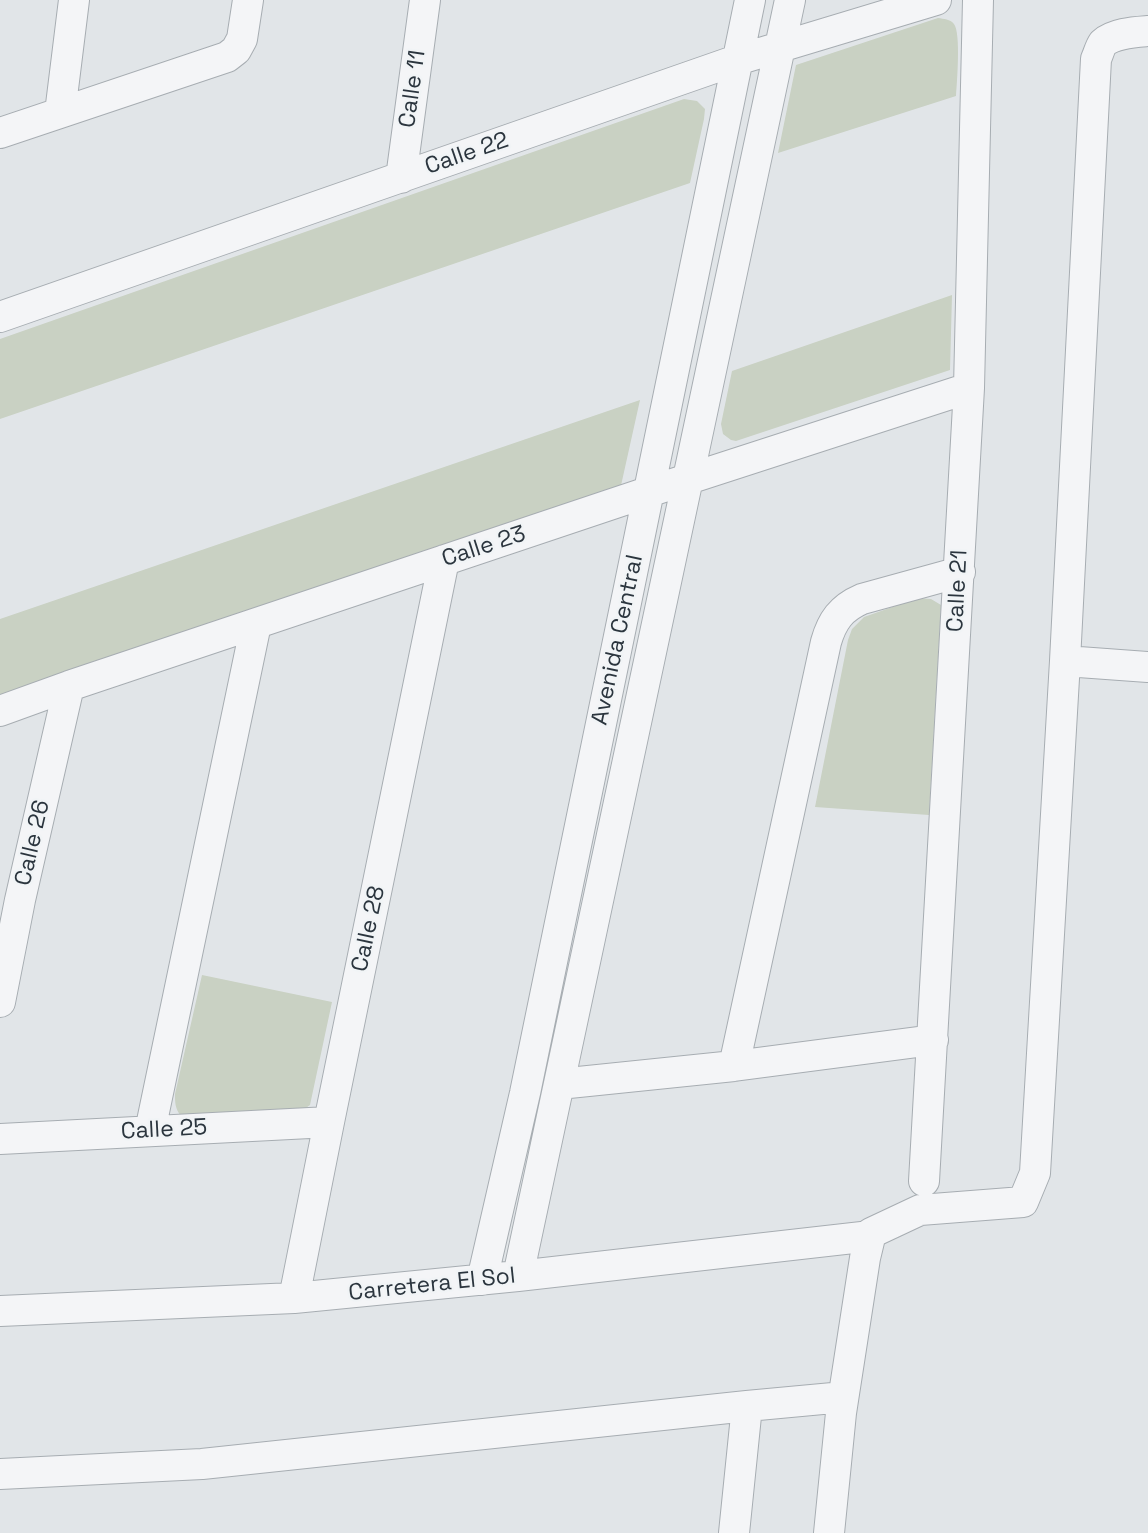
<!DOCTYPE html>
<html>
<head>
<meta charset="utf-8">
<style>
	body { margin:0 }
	canvas { display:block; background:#e1e5e8 }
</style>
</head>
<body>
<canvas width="1148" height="1533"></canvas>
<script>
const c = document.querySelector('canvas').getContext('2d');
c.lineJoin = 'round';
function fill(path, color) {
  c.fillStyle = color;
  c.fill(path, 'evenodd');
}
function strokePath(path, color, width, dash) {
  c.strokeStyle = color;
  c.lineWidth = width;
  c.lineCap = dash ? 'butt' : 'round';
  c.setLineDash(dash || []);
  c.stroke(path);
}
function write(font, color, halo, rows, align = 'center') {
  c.font = font + ' "Space Grotesk",sans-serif';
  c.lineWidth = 5;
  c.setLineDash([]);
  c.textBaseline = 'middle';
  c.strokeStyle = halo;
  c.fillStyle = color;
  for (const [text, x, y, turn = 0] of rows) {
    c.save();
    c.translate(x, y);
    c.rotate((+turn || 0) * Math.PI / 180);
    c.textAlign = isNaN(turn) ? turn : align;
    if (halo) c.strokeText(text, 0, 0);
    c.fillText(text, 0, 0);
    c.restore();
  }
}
fill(new Path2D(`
	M938 18C944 19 950 19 954 24 961 33 957 82 956 96L778 153 796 65Z
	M684 99 697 101 705 109 704 119 690 183 0 419V339Z
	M952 295 950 370 736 441 731 440 723 434 721 424 732 371Z
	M640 400 620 490 0 702V619Z
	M918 598 931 599 941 605 929 815 815 807 848 640 852 629 864 617Z
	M202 975 332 1002 310 1105 303 1110 181 1116C175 1109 175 1102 175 1094Z`), '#c9d1c3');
const minor = new Path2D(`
	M60 113 74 0
	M0 133 227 57 236 50 242 39 248 0
	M401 178 425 0
	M0 317 737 60 936 0
	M1065 661 1148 667
	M0 711 69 686 648 492 969 388
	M0 1002 20 900 69 686
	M734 1066 826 642C832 621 841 608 862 599L960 572
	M559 1084 734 1066 933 1040
	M150 1131 256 624
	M0 1139 329 1122
	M924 1181 969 388 978 0
	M518 1276 790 0
	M482 1280 525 1093 750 0
	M294 1298 329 1122 444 560
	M0 1311 294 1298 518 1276 862 1237
	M0 1474 202 1464 747 1406 833 1398
	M734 1533 747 1406
	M829 1533 841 1413 865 1258 871 1233 920 1210 1023 1202 1035 1173 1065 661 1096 59C1098 55 1100 47 1103 43 1114 33 1135 32 1148 31`);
strokePath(minor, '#a7adb2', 32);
strokePath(minor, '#f4f5f7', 30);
write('23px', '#2b353e', '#f1f4f6', [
	["Calle 11",413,89,-82],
	["Calle 22",467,154,-19],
	["Calle 23",484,547,-18],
	["Calle 21",958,591,-87],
	["Avenida Central",618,640,-78],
	["Calle 26",33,843,-77],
	["Calle 28",369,929,-78],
	["Calle 25",164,1130,-3],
	["Carretera El Sol",432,1285,-6]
]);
</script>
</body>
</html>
